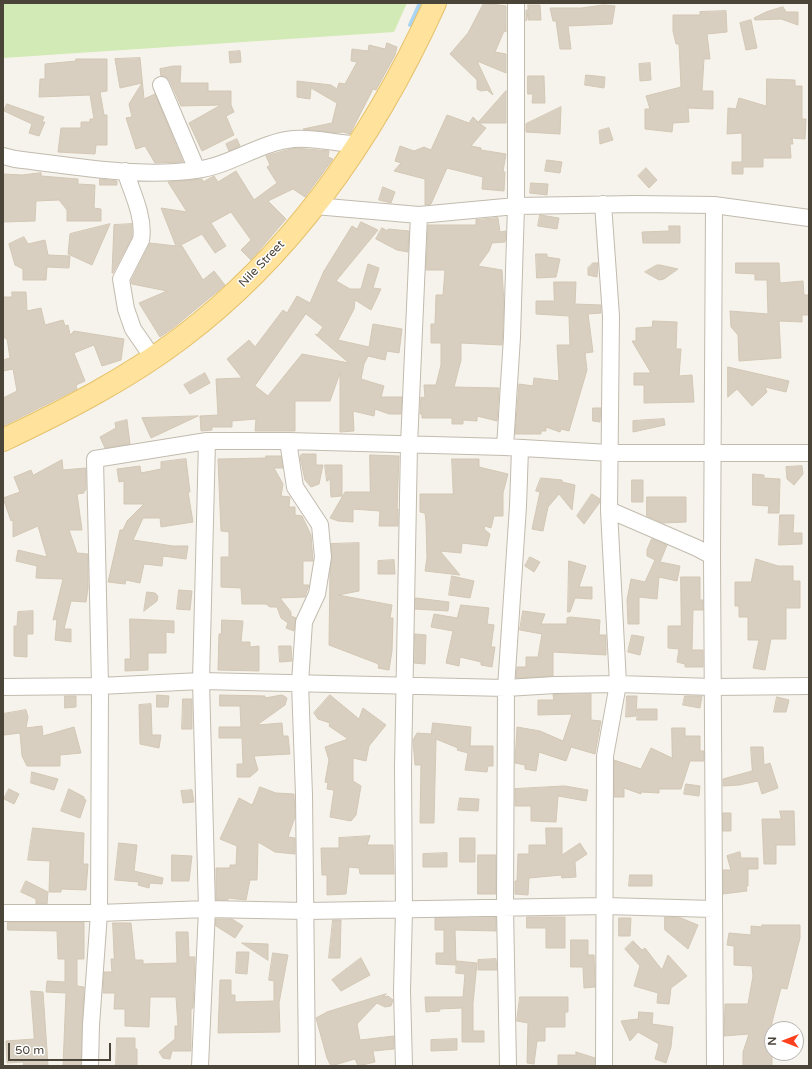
<!DOCTYPE html>
<html>
<head>
<meta charset="utf-8">
<style>
	body { margin:0 }
	#map { position:relative; width:812px; height:1069px; overflow:hidden; background:#f6f3ec; font-family:"Varela Round",sans-serif }
	canvas { display:block }
	.frame { position:absolute; inset:0; border:4px solid #4b4439; pointer-events:none }
	.north { position:absolute; left:764px; top:1021px; width:40px; height:40px; box-sizing:border-box; background:#fff; border:1px solid #b7b4b0; border-radius:50%; rotate:270deg; font-size:11px; font-weight:700; line-height:16px; text-align:center; color:#4b4439 }
	.north::after { content:''; display:block; margin:auto; width:14px; height:18px; background:#fc3f1d; clip-path:polygon(50% 0,100% 100%,50% 72%,0 100%) }
	.scale { position:absolute; left:8px; top:1043px; width:103px; height:18px; box-sizing:border-box; border:2px solid #4b4439; border-top:0; padding-left:5px; font-size:12px; line-height:14px; white-space:nowrap; color:#4b4439; -webkit-text-stroke:3px #fff; paint-order:stroke }
</style>
</head>
<body>
<div id="map">
<canvas width="812" height="1069"></canvas>
<div class="frame"></div>
<div class="north">N</div>
<div class="scale">50 m</div>
</div>
<script>
const c = document.querySelector('canvas').getContext('2d');
c.lineJoin = 'round';
function fill(path, color) {
  c.fillStyle = color;
  c.fill(path, 'evenodd');
}
function strokePath(path, color, width, dash) {
  c.strokeStyle = color;
  c.lineWidth = width;
  c.lineCap = dash ? 'butt' : 'round';
  c.setLineDash(dash || []);
  c.stroke(path);
}
function write(font, color, halo, rows, align = 'center') {
  c.font = font + ' "Varela Round",sans-serif';
  c.lineWidth = 3;
  c.setLineDash([]);
  c.textBaseline = 'middle';
  c.strokeStyle = halo;
  c.fillStyle = color;
  for (const [text, x, y, turn = 0] of rows) {
    c.save();
    c.translate(x, y);
    c.rotate((+turn || 0) * Math.PI / 180);
    c.textAlign = isNaN(turn) ? turn : align;
    if (halo) c.strokeText(text, 0, 0);
    c.fillText(text, 0, 0);
    c.restore();
  }
}
fill(new Path2D(`
	M3 3H407L394 32 3 58Z`), '#d2eab5');
strokePath(new Path2D(`
	M410 25 420 3`), '#a9d4f2', 4);
const building = new Path2D(`
	M484 3 506 6V32L504 31 495 52 506 54V73L477 61 493 95 487 90 481 91 477 89V80L450 54 468 33Z
	M528 5H540L541 20H528V13L526 21V10H528Z
	M604 5 615 6 612 24 568 26 571 49H560L556 21H553L550 8H581Z
	M783 7 786 12H798V25L781 19 755 20 754 18 766 12Z
	M726 11 727 32 707 34 710 59H704L702 91H713V109L688 108 689 122 673 123 672 132 645 129V109H650L646 96 681 87 679 44H676L673 31V15H700V12Z
	M751 20 757 48 746 50 740 23Z
	M387 43 397 47 395 55 376 90 373 89 350 134 343 132 338 133 303 129 332 123 337 103 311 88 310 99 297 97V81L331 85 337 89 339 83 345 84 357 62 351 61 352 49 368 51 369 45 385 49Z
	M240 51 241 62 230 63 229 52Z
	M140 58 144 99 155 94 183 162 155 163 145 146 136 149 126 118 132 117 129 104 142 83 120 88 115 59Z
	M76 59H107V91L100 92 104 115H107V145H96L95 154 58 152 61 128H81V122H90V119H94L90 95 39 97 40 79H45V64L76 61Z
	M650 63 651 80 640 81 639 64Z
	M174 66H181L180 83H208V91H231V105L234 112 226 116 234 135 202 151 189 123 221 105 181 106 170 81 166 77 161 76 160 69Z
	M586 75 605 77 604 88 585 85Z
	M528 76H544L545 103H532L533 94H528Z
	M767 79 795 80V86H802V119H806L805 139 792 138 793 144H790L791 158H763V167H743V174H732V162H742V133L727 134 728 108 736 109 739 98 766 106Z
	M506 91V123H479L486 128 471 146 481 148V150L506 154 503 172H505L504 191 482 189 483 177 447 168 431 204 425 205V179L394 171 401 163 395 161 400 146 414 151 424 147 431 150 447 115 469 123 473 117 478 122Z
	M7 104 44 117 42 122H45L39 136 29 133 32 124 4 111Z
	M561 107 560 134 526 132V124Z
	M609 128 613 140 600 144 599 131Z
	M237 139 240 146 229 151 226 144Z
	M295 148 329 151 328 157 333 159 305 197 293 189 268 201 286 219 251 260 241 250 251 240 231 212 211 223 226 246 215 253 202 234 179 246H182L203 280 214 271 225 285 173 328 160 337 139 303 167 291 132 284 131 281 150 243 176 246 161 208 187 212 168 182 202 179 203 182 214 176 218 182 236 171 254 200 277 183 267 167 270 165 266 156Z
	M547 160 562 162 560 173 545 171Z
	M646 168 657 180 649 188 638 176Z
	M41 173V176L78 179V184L95 185 94 208 101 209V221H67V210L59 200 36 201 35 221 3 222V174L22 175Z
	M100 179 117 181V185H100Z
	M531 183 548 184 547 195 530 193Z
	M383 187 395 192 391 203 379 200Z
	M540 215 559 218 557 229 538 226Z
	M498 218 500 232 506 231 505 242 492 243 489 251 478 266 502 270 504 304 502 345 461 343V360L454 387 499 388 497 421 477 416V421L463 420V424H452V418H422V414H420L421 397 425 398 424 385H436L441 365V343H431V324H435L436 295H443L445 270H426L428 225H476V220Z
	M361 222 378 230 336 281 350 289H361L368 264 379 268 373 288 381 289 371 310 355 300 354 309 338 340 369 347 373 324 402 329 399 353 387 351 385 360 368 356 364 364 361 379 384 386 381 397H402L401 414H389L375 409 374 416 353 411 354 431 340 432V373L330 401H295V431H255L256 419 232 421V427H212V430L201 431 200 416 218 415 216 379 242 378 227 359 249 340 255 347 283 310 287 313 297 296 310 303 324 271 342 242 352 226 357 229ZM306 314 323 327 317 335 315 334 349 363 302 354 268 396 255 386Z
	M110 224 92 265 68 254 70 234Z
	M132 224V237L113 273H112L114 225Z
	M669 226H680V243H643L642 232 669 231Z
	M382 228 388 231V229L409 231 408 252 397 250 376 239Z
	M24 237 28 244 45 240 48 255 70 256 69 268 47 267 46 280H23V269L15 265 9 244Z
	M536 254H547V257L560 259 556 277 537 278Z
	M593 263H598L597 277 588 275V268Z
	M736 263H779L780 283 803 281 804 295H809V315H802V322L779 321 781 358 739 361 738 335 731 327 730 311 768 314 767 280H755V274L736 273Z
	M657 265H660L678 269 664 279 659 280 645 272Z
	M554 282H576L575 304 601 305V313L588 314 593 352 585 353 587 370 569 431 561 429 560 432 546 427V431H541V434H515L519 384 533 386 534 378 559 381 557 345H570L569 316 536 314V301H554Z
	M12 292H26L27 311 41 308 45 325 63 320 65 326 68 325 70 335 74 331 124 339 121 360 102 366 94 345 74 353 85 381 76 385 77 389 3 426V398L17 391 13 369 3 371V360L10 358 7 339 3 337V297H12Z
	M653 321 677 322 676 349H681L679 376 692 375 694 402 644 403V385H634V373H651L632 341H636V328L652 327Z
	M728 367 789 381 786 392 765 387 767 392 752 406 737 389 728 397Z
	M205 373 210 383 190 394 184 385Z
	M593 408H601L600 422 593 421Z
	M198 416 151 438 142 418Z
	M664 419 665 425 633 432V421Z
	M127 420 130 444 105 448 100 437 116 428 115 423Z
	M302 454H316V465H323L319 484 311 487 305 480 300 457Z
	M370 455 399 456 397 509H398V526H379L380 511 353 509V522L338 521 330 518 345 492H370Z
	M266 456H281L283 468H274L283 484 281 496 290 497 289 507H295V515L302 516 311 535 313 561H303V585H309L305 597 280 598 291 612V616L296 618 294 631 286 628 288 623 281 618 277 607H270L266 604H242L241 588 221 587V557H229V532L221 531 218 459 266 458Z
	M186 459 190 492H188L193 522 161 527 160 518H143L133 540 173 546H188L186 559 163 556 162 566 144 564 140 583 126 580 125 584 108 582 120 530H123L127 521 144 504H124V481L119 482 117 469 140 466 141 473 161 469V462Z
	M452 459H479V467L508 474 503 493V516H494L491 528 485 526 484 529 490 534 487 546 462 543 461 553 440 551 460 575 425 571 427 558 426 522 425 513 420 512V494H453Z
	M62 460 63 470 86 468V490L84 491V493L77 494 82 530H69L77 553 88 554V588L86 602 71 601 64 629H71V642L55 640 57 619 53 620 63 579 36 578 37 566 16 561 18 550 47 557 38 526 13 537V520L11 521 3 498 20 492 14 477 31 470 33 475Z
	M325 465H342V496L331 497 330 479 327 481Z
	M802 466 803 474 794 485 787 479 786 467Z
	M753 474 764 475V478L780 479 779 513H768L769 506 753 505Z
	M541 478 562 480V482L575 485 572 510 559 494 548 507 543 531 532 529 540 492 536 491Z
	M632 480H643V502H632Z
	M592 494 600 499V502L584 524 577 516Z
	M647 497H686V522L663 523 647 516Z
	M780 515H794L793 533H802V544L779 545Z
	M652 539 667 545 660 562 680 566 677 581 659 577 657 599 639 597V624H628L627 600 631 579 645 582 655 560 647 556V550Z
	M359 543V591L338 595 392 605 390 618H393L392 651 389 670 378 668 379 665 376 663 329 645 330 570 332 556 331 544Z
	M530 557 540 562 534 572 525 566Z
	M756 559 778 566H793V581H800V608H786V639H771L765 670 753 668 759 640H748V617H739V606H735V582H751Z
	M394 560 395 574H378V561Z
	M569 561 586 566 579 587H592V599L575 598 570 612H568Z
	M452 576 474 581 470 598 449 595Z
	M681 577H700V600H703V610H693L692 650H703V667H685V664L677 662 679 649 668 648V626H681Z
	M179 590 192 591 190 610 177 609Z
	M147 592 155 593 158 596 157 601 144 611Z
	M416 598 449 602 448 611 415 609Z
	M461 605 489 608 487 624 494 625 491 647H495L492 667 481 665V662L460 657 459 666 446 663 453 631 431 627 434 614 457 618Z
	M33 611V634H27V657L14 656V626H17L18 612Z
	M523 611 545 614 541 624H567V618L570 617 600 620 599 635H606V655L553 652V676L516 678 517 667H526V657H538L542 634 520 630Z
	M130 619 174 621V633L166 632V653H148V670L125 671V659H130Z
	M222 620 243 621 241 642H250V647L259 646V671L218 670 219 634H221Z
	M415 634 426 635 425 664 414 663Z
	M632 635 644 637 640 655 628 652Z
	M279 646H291L292 661 280 662Z
	M591 694V720L601 721 595 754 571 747 566 761 539 752 536 771 525 769V765L515 763 517 727 540 731 563 741 572 714 538 715V700H554L553 695Z
	M157 695 169 696 168 707H157Z
	M220 695 265 696V698L281 695 284 696 287 698 285 705 257 725 282 723 283 736H288L290 754 254 756 258 770 250 777H237V764H243L242 738H219V727H241L240 706H220Z
	M330 695 359 719 363 708 386 725 369 746 366 761 353 758V781L361 786 356 815 351 821 330 817 334 790 327 789 328 783 325 782 329 760 325 747 348 739 329 726 330 723 318 719 314 713Z
	M65 696H76V707L65 708Z
	M627 696H637L636 716 626 717Z
	M685 696H702L700 708 683 705Z
	M777 697 789 700 786 712H774Z
	M183 699H192V729H182Z
	M151 704 152 735H161L159 748 140 744 139 705Z
	M638 709H657V720H637Z
	M26 710 28 717 26 728 42 726 43 736 74 727 81 753 60 755V766H27L22 756 20 733 4 735 3 726V714Z
	M433 723 471 727 470 746H493V766H488L487 772 465 770 468 753 457 750 458 748 436 739 434 823H420L421 765H415L413 740 417 733 431 734Z
	M672 728H685V736H700V751H704V761H690L681 789H659V793L641 792V794L624 788V797H614V760L641 769 651 748 672 758Z
	M751 747H763L764 765 770 763 778 788 762 794 758 781 739 785 723 786V779L752 771Z
	M32 772 58 779 54 790 31 783Z
	M686 784 700 786 699 796 684 794Z
	M565 786 588 790 586 801 558 796 556 822 531 821V806H515V789Z
	M260 787 276 793 294 794 295 817 288 837 295 838V854L275 852 258 842 257 880H250L246 900 228 898V900H216V868H230V865H236L237 846 220 839 239 798 252 805Z
	M9 789 19 794 14 804 4 799Z
	M69 789 84 797V799L86 800 80 818 61 811Z
	M192 790 194 802 183 803 181 791Z
	M460 798 479 799 478 811 458 810Z
	M780 811H794L795 845H776V864H764L762 819H781Z
	M723 813H731V831H723Z
	M33 828 84 833 83 864H88L86 890 61 889V892H49L50 861 28 860Z
	M546 828H562V855L580 843 587 854 575 862 576 877 562 878 561 875 529 878 528 895 515 894V881H517L518 854H529V845H546Z
	M370 836 367 845H393L394 874H360L359 868 349 867 346 894 327 895V875H322L321 848H339V838Z
	M460 838H475V862H460Z
	M119 843 137 845 134 871 163 878 162 884 150 883 149 888 138 885 139 882 115 880Z
	M740 852 741 858H758V869H748V886H746L747 891 723 894V870H731L727 856Z
	M447 853V867H423V854Z
	M172 855 192 856 189 881H172Z
	M478 855H496V894H478Z
	M630 875H652V886H629Z
	M26 881 48 892 47 904H36V899L21 892Z
	M496 917V931L455 930 456 965 436 964V953H444V930H435V918Z
	M527 917H565V948H546V928H527Z
	M665 917 681 918 698 925 688 949 665 930Z
	M619 918H631L630 936H619Z
	M216 919H232L243 926 235 938 216 926Z
	M333 920H341L340 958H329Z
	M8 922H84V959H77V986L84 987 81 1066H63L66 993 46 992 47 981 65 982V959H58L57 931 8 930Z
	M113 923H131L135 960H143V964L177 963 176 932H188L189 957H195L193 1008 191 1009V1051H172L170 1059 163 1058 159 1052 175 1039V1026H178L176 997H150L149 1027 125 1026V1009H114L115 993H103L104 972H112L111 959H114Z
	M762 925H800V938L787 989 781 988 772 1022V1066H743V1052L749 1034 724 1036 725 1004H748L753 976 752 966 734 965V946L727 945 729 933 751 935V926L762 927Z
	M571 940H588V955H594L595 987 584 988 583 967H571Z
	M633 941 642 950 645 948 662 970 668 955 687 976 671 988 669 1004 657 1003 658 993 634 986 640 966 625 949Z
	M242 943 268 944V960Z
	M237 952H249L247 974 236 973Z
	M273 953 288 955 279 1003 280 1032 218 1033 220 980H231V995H235V1002L274 1001V981L269 980Z
	M361 958 370 975 341 991 332 980Z
	M496 959 497 970H478V960Z
	M457 961 477 963 473 1003V1031H484V1042H462V1008L439 1009 440 1011 426 1012 425 997H463L465 974 456 973Z
	M31 991 43 992 48 1066H23L24 1062 7 1063 6 1041 34 1039Z
	M386 994 383 997 388 996 393 1000 391 1006 385 1007 377 1003 357 1024 360 1040 394 1036V1049L373 1051 375 1062 358 1066 355 1059 331 1066 327 1058 316 1018 327 1012Z
	M520 997H568V1012H565V1027H545V1041H537L534 1064 527 1063 528 1023 517 1021Z
	M639 1012 653 1013 652 1024 673 1027 671 1047 666 1063 655 1059 659 1044 638 1032 630 1041 621 1021 638 1019Z
	M117 1038H135V1049H137V1066H116Z
	M457 1039V1050L431 1051V1040Z
	M576 1052 595 1058 594 1066H558V1055H576Z`);
fill(building, '#d8cfc1');
strokePath(building, '#d3c7b4', 1);
const minor = new Path2D(`
	M161 85 197 170
	M3 156 15 159C73 166 138 178 196 170 230 166 260 142 294 139 315 137 337 144 358 144
	M125 171C132 192 145 218 141 240L121 279 126 309 133 329 153 358
	M603 204 611 316 609 510 618 684 605 756 604 1066
	M714 205 712 556 715 1066
	M315 206 419 215 516 206 636 204 714 205 809 218
	M288 441 295 487 320 525 323 557 317 594 304 622 300 683 304 795 307 1066
	M505 447 512 337 516 206V3
	M609 510 697 548 712 556
	M3 687 100 686 201 681 506 688 555 685 618 684 713 687 809 686
	M3 913H99L207 909 306 911 605 906 714 909
	M90 1066 91 1025 99 913 100 686 95 459 207 441H288L505 447 610 453H809
	M200 1066 207 909 201 681 207 441
	M404 1066 402 991 404 910 403 767 409 445 419 215
	M508 1066 505 908 506 688 518 506 520 449`);
const primary = new Path2D(`
	M3 440C64 411 127 379 181 338 295 252 377 131 435 3`);
strokePath(minor, '#c2bbae', 18);
strokePath(primary, '#e6c16a', 24);
strokePath(minor, '#fff', 16);
strokePath(primary, '#ffe39c', 22);
write('12px', '#4b4439', '#fff', [
	["Nile Street",262,264,-46]
]);
</script>
</body>
</html>
